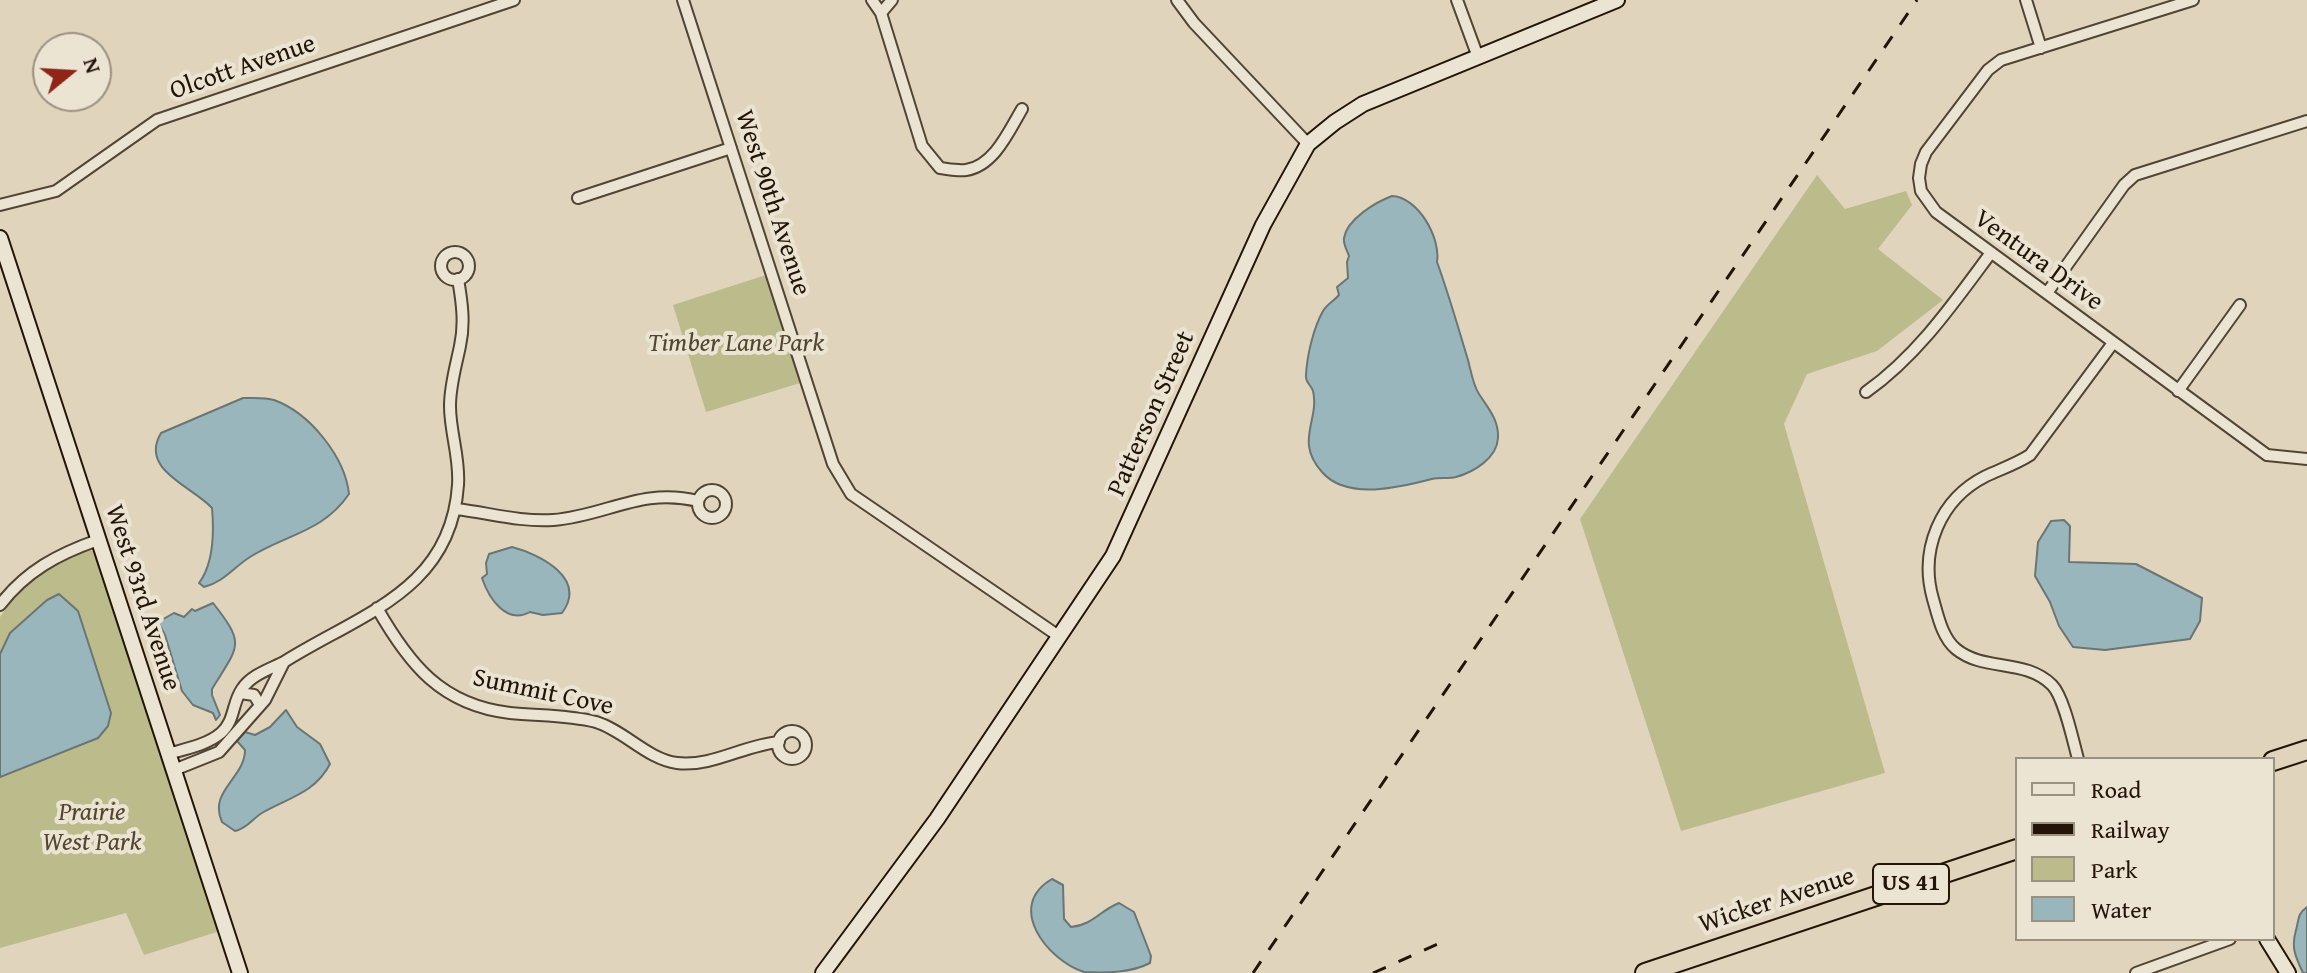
<!DOCTYPE html>
<html>
<head>
<meta charset="utf-8">
<style>
	body { margin:0 }
	#map { position:relative; width:2307px; height:973px; overflow:hidden; background:#e0d5bc; font-family:"Gentium Book Plus",serif }
	canvas { display:block }
	.legend { position:absolute; left:2015px; top:757px; width:260px; height:184px; box-sizing:border-box; background:#ebe4d3; border:2px solid #9b9181; margin:0; padding:10px 14px; list-style:none; font-size:24px; color:#231407 }
	.legend li { display:flex; align-items:center; gap:16px; height:40px }
	.legend b { width:40px; border:2px solid #9b9181 }
	.north { position:absolute; left:32px; top:32px; width:80px; height:80px; box-sizing:border-box; background:#ebe4d3; border:2px solid #9b9181; border-radius:50%; rotate:72deg; font-size:22px; font-weight:700; line-height:32px; text-align:center; color:#231407 }
	.north::after { content:''; display:block; margin:auto; width:28px; height:36px; background:#8f2418; clip-path:polygon(50% 0,100% 100%,50% 72%,0 100%) }
</style>
</head>
<body>
<div id="map">
<canvas width="2307" height="973"></canvas>
<ul class="legend">
<li><b style="height:10px;background:#ebe4d3"></b>Road</li>
<li><b style="height:10px;background:#231407"></b>Railway</li>
<li><b style="height:22px;background:#bbbb8b"></b>Park</li>
<li><b style="height:22px;background:#99b6bc"></b>Water</li>
</ul>
<div class="north">N</div>
</div>
<script>
const c = document.querySelector('canvas').getContext('2d');
c.lineJoin = 'round';
function fill(path, color) {
  c.fillStyle = color;
  c.fill(path, 'evenodd');
}
function strokePath(path, color, width, dash) {
  c.strokeStyle = color;
  c.lineWidth = width;
  c.lineCap = dash ? 'butt' : 'round';
  c.setLineDash(dash || []);
  c.stroke(path);
}
function write(font, color, halo, rows, align = 'center') {
  c.font = font + ' "Gentium Book Plus",serif';
  c.lineWidth = 8;
  c.setLineDash([]);
  c.textBaseline = 'middle';
  c.strokeStyle = halo;
  c.fillStyle = color;
  for (const [text, x, y, turn = 0] of rows) {
    c.save();
    c.translate(x, y);
    c.rotate((+turn || 0) * Math.PI / 180);
    c.textAlign = isNaN(turn) ? turn : align;
    if (halo) c.strokeText(text, 0, 0);
    c.fillText(text, 0, 0);
    c.restore();
  }
}
fill(new Path2D(`
	M1817 175 1845 209 1906 191 1912 205 1878 249 1943 300 1877 351 1807 374 1784 424 1885 773 1681 831 1580 519Z
	M766 275 800 383 706 412 673 305Z
	M91 550 100 558 220 931 144 955 126 913 0 948V617C21 588 54 556 91 550Z`), '#bbbb8b');
const water = new Path2D(`
	M1392 196C1418 197 1441 238 1437 262 1449 295 1458 327 1468 360 1471 371 1473 385 1479 394 1488 408 1499 420 1498 438 1497 458 1474 472 1456 477 1448 479 1440 477 1432 479 1401 487 1347 501 1322 472 1294 441 1320 420 1313 391 1311 385 1305 382 1306 375 1307 356 1313 329 1323 311 1327 304 1334 301 1339 295L1337 287 1348 278 1347 262 1349 256C1347 250 1343 244 1344 238 1347 219 1376 202 1392 196Z
	M243 398C252 398 265 397 274 400 310 413 345 457 349 494 323 532 287 534 250 557 234 567 224 582 204 587L199 583C214 563 214 531 212 508 192 486 139 470 161 433Z
	M2064 520 2070 526 2069 562 2136 564 2202 598 2200 621 2190 639 2105 650 2073 647 2059 626 2050 602 2035 576 2038 542 2051 521Z
	M512 547C539 554 588 578 562 613L543 615 530 612C507 625 489 599 482 578L487 574 486 563 489 554Z
	M59 594 78 611 111 713 108 726 98 738 0 777V654L10 633 47 600Z
	M213 603C246 645 239 645 212 689V695L220 715 216 720 213 713 193 705 182 691 165 635 158 622 174 613 184 617 192 609 195 611Z
	M286 710 297 727 320 744 330 764C315 793 288 798 262 813 252 819 248 828 235 831L222 822C208 791 245 778 245 750L237 741 245 732 255 735 270 727Z
	M1052 879 1063 885 1064 919 1071 927C1093 925 1099 911 1119 903L1134 912 1151 956 1150 963C1131 973 1106 973 1084 972 1047 960 1005 906 1052 879Z
	M2307 907V973H2303C2295 956 2291 947 2296 930 2299 920 2297 914 2307 907Z`);
fill(water, '#99b6bc');
strokePath(water, '#6a7574', 2);
const street = new Path2D(`
	M683 0 833 464 851 494 1060 637
	M872 0 881 13 922 146 940 168C948 169 958 171 966 170 994 166 1009 131 1022 109
	M1177 0 1194 23 1308 144
	M1457 0 1478 57
	M2026 0 2041 48
	M2193 0 2001 60 1988 70 1926 152 1921 164 1919 178 1921 191 1936 212 2267 455 2307 459
	M881 13 892 0
	M578 198 731 148
	M0 205 56 191 157 120 514 0
	M441 266a14 14 0 1 1 28 0a14 14 0 1 1-28 0Z
	M2047 293 2124 185 2135 175 2307 121
	M2178 391 2240 305
	M1866 392C1917 356 1953 304 1990 254
	M698 504a14 14 0 1 1 28 0a14 14 0 1 1-28 0Z
	M456 509C490 513 519 522 553 520 606 516 641 487 698 501
	M0 605C26 571 58 554 98 540
	M377 608C409 664 441 705 510 713 539 716 568 715 596 722 625 731 647 759 677 763 713 767 744 745 779 742
	M284 662C360 614 451 591 458 485 460 457 450 433 450 406 450 385 456 366 460 346 465 324 462 302 458 279
	M240 693 254 695 260 705
	M778 745a14 14 0 1 1 28 0a14 14 0 1 1-28 0Z
	M168 754C185 749 207 745 221 733 235 721 232 703 242 689 251 675 270 669 284 662L265 700 219 752 174 770
	M2078 759C2073 741 2064 697 2052 685 2025 658 1984 672 1956 649 1942 637 1938 616 1933 599 1919 550 1940 499 1986 476 2001 469 2016 464 2030 455L2113 343
	M2136 973 2230 939`);
const secondary = new Path2D(`
	M0 238 240 973
	M2267 939 2288 973
	M823 973 937 819 1113 556 1263 225 1308 144 1335 122 1363 104 1617 0`);
const highway = new Path2D(`
	M2273 761 2307 750
	M1645 973 2017 849`);
strokePath(street, '#524434', 14);
strokePath(secondary, '#231407', 18);
strokePath(highway, '#231407', 22);
strokePath(street, '#ebe4d3', 10);
strokePath(secondary, '#ebe4d3', 14);
strokePath(highway, '#e0d5bc', 18);
strokePath(new Path2D(`
	M1253 973 1917 0
	M1373 973 1442 942`), '#231407', 3, [14, 14]);
for (const [x, y, w] of [
	[1911,884,76]
]) {
  const box = new Path2D();
  box.roundRect(x - w / 2, y - 20, w, 40, 6);
  c.fillStyle = '#ebe4d3';
  c.fill(box);
  strokePath(box, '#231407', 2);
}
write('bold 24px', '#231407', null, [
	["US 41",1911,884]
]);
write('26px', '#231407', '#ebe4d3', [
	["Olcott Avenue",243,68,-19],
	["West 90th Avenue",772,203,72],
	["Ventura Drive",2038,261,36],
	["Patterson Street",1152,414,-66],
	["West 93rd Avenue",142,598,72],
	["Summit Cove",543,693,12],
	["Wicker Avenue",1777,901,-18]
]);
write('italic 26px', '#51462f', '#ebe4d3', [
	["Timber Lane Park",736,344],
	["Prairie",92,813],
	["West Park",92,843]
]);
</script>
</body>
</html>
